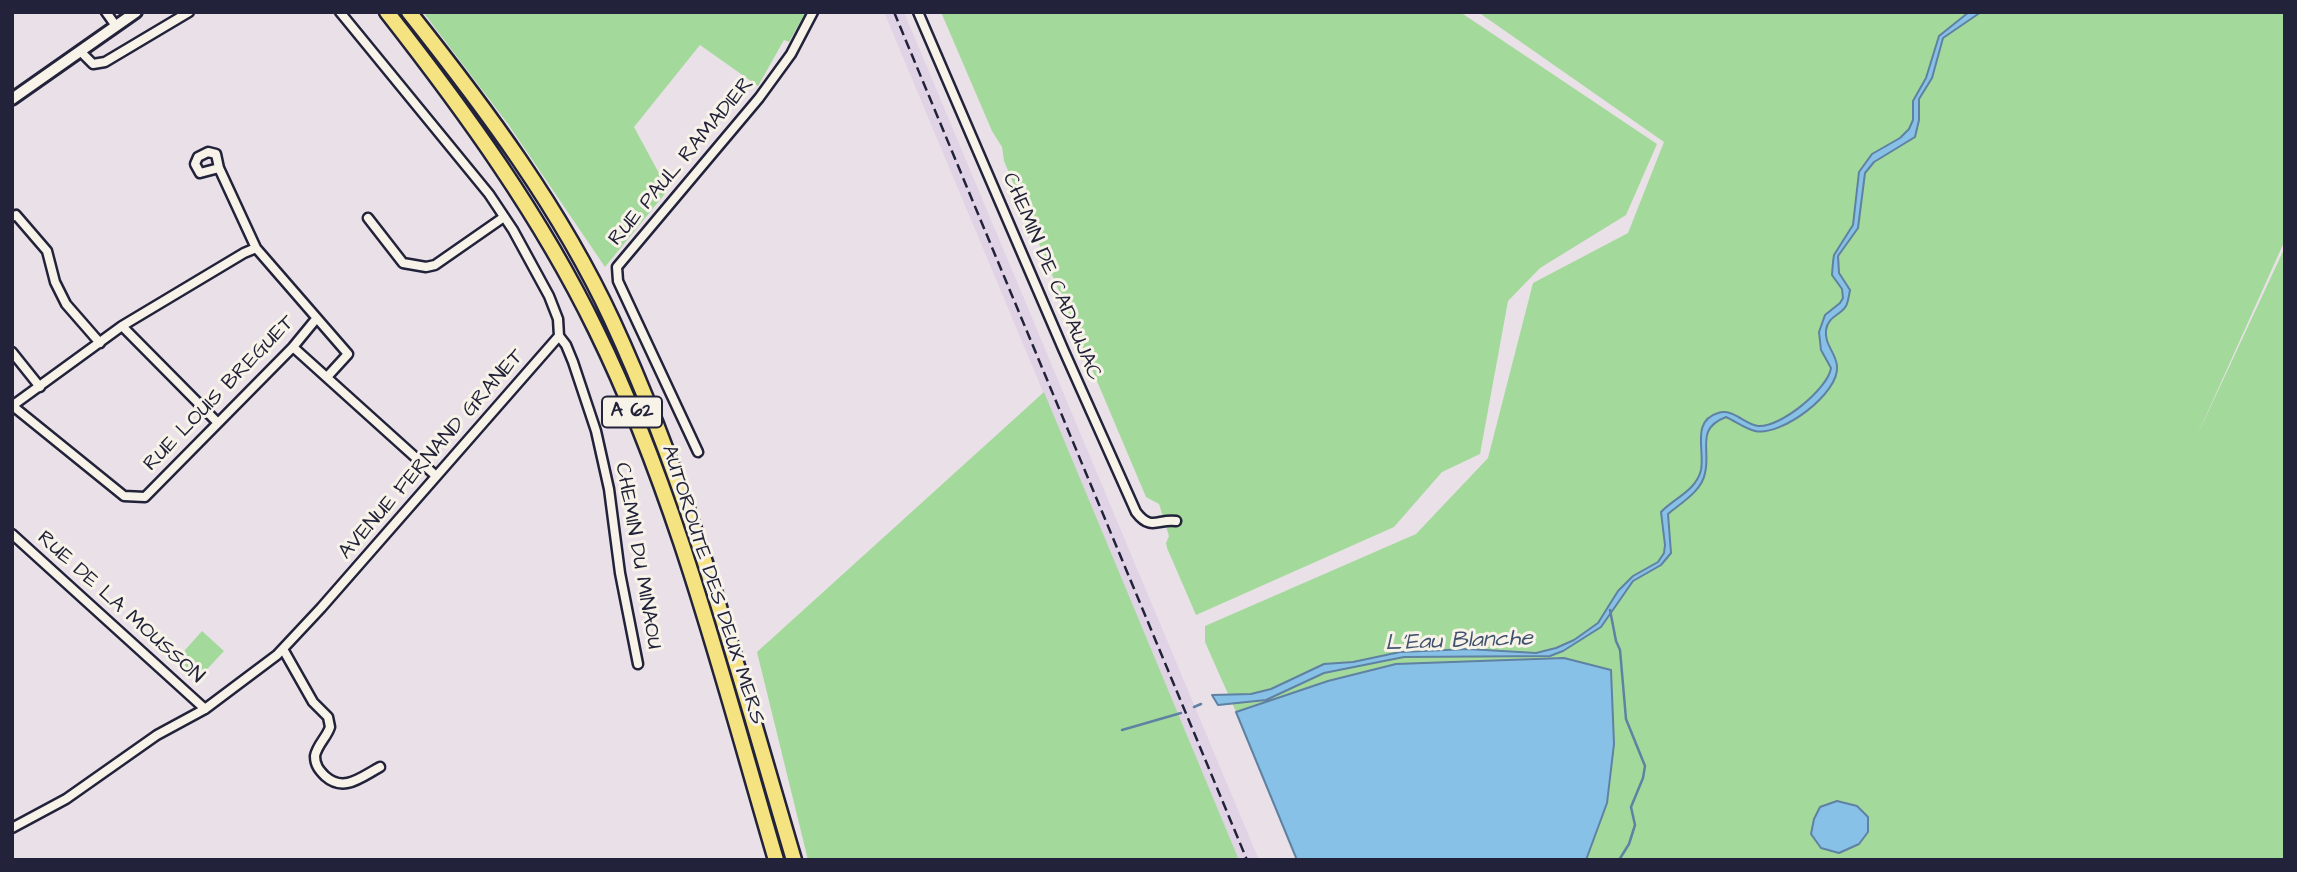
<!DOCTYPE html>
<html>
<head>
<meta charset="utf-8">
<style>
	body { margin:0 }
	#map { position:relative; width:2297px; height:872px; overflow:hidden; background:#eae0e7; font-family:"Architects Daughter",sans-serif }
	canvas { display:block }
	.frame { position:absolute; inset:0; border:14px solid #22223b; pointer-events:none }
</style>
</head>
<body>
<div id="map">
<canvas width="2297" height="872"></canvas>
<div class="frame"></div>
</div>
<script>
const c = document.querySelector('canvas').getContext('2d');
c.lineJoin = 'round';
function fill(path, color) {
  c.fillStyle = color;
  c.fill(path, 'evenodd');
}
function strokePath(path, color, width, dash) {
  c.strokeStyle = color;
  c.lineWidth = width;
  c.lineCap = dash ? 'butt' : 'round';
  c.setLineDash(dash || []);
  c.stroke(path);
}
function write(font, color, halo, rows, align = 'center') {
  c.font = font + ' "Architects Daughter",sans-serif';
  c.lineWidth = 6;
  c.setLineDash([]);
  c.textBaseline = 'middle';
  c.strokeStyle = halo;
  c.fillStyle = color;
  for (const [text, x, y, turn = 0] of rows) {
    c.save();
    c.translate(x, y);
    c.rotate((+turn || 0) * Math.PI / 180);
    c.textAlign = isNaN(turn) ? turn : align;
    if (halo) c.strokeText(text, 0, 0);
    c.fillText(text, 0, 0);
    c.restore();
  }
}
fill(new Path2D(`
	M884 12H904L1259 860H1239Z`), '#e1d3e6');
fill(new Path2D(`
	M423 12H806L789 42 784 40 758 86 700 45 634 127 668 190 605 267 508 124Z
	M941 12H1460L1657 144 1626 215 1540 268 1508 301 1480 454 1442 472 1394 527 1196 615 1167 548 1166 543 1169 536 1159 504 1146 497 1004 161 1002 147 992 131Z
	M1478 12H2285V240L2196 438 2285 247V860H1586L1607 802 1396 664 1328 681 1236 712 1205 642V626L1416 534 1488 458 1533 283 1628 233 1664 142ZM1811 834 1859 844 1839 853 1821 848Z
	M1044 392 1239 860H808L757 652Z
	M202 631 224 651 199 678 177 659Z`), '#a4d99c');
const water = new Path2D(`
	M1969 12H1981L1943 38 1932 78 1919 99V120L1915 137 1874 162 1865 173 1858 228 1838 256 1839 273 1850 290C1849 295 1848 303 1846 306 1840 316 1828 316 1826 330 1824 344 1836 353 1837 366 1840 393 1781 437 1755 431 1746 429 1735 421 1726 417 1695 429 1711 449 1705 473 1702 491 1681 503 1668 514L1671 553 1661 565 1633 581 1601 627 1563 651 1550 656 1404 657 1324 673 1266 700 1218 705 1212 695 1251 694 1271 689 1324 664 1353 662 1400 652 1468 649 1536 653 1556 648 1574 640 1598 623 1618 591 1633 576 1658 562 1664 553 1665 545 1661 512C1674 498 1696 491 1701 470 1705 450 1691 421 1718 413 1733 408 1744 424 1758 426 1780 428 1828 389 1831 368L1821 350 1819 332 1825 315 1840 303 1843 298 1842 289 1832 275 1833 262 1834 255 1853 225 1859 172 1872 154 1900 138 1909 129 1913 120V101L1926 78 1939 36Z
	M1564 658 1611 670 1614 744 1607 803 1586 860H1297L1236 712 1328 681 1396 664Z
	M1837 801 1857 806 1868 817V832L1859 844 1839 853 1821 848 1811 834 1814 819 1820 807Z`);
fill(water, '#88c1e7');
strokePath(water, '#5f81a2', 2);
strokePath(new Path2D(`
	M1610 610 1616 641 1620 650 1626 719 1645 766 1643 778 1631 807 1635 825 1629 844 1619 860
	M1194 707 1201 704
	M1122 730 1181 713`), '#5f81a2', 2.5);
const street = new Path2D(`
	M106 12 116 26
	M918 12 1064 351 1136 512C1151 532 1159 518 1176 521
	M81 52 93 64 105 62 189 12
	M219 168 200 173 195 164 198 157 208 152 216 154 219 168 256 248
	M12 217 16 215 47 251 55 282 66 304 100 343
	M368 218 403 263 426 267 435 265 504 217
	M122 326 218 423
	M559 336 566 345 573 362 596 431 609 489 620 573 638 664
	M293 347 435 475
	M12 352 40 387
	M12 406 122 326 244 253 256 248 348 354 327 377
	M14 407 124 496 145 497 293 347 316 319
	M698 452 618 281 617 267 759 98 791 54 813 12
	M12 534 205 709
	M283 649 313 702 328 717 330 727C327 737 317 745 315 756 315 765 319 770 325 776 344 793 361 777 380 767
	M12 828 66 799 157 735 205 709 277 655 321 608 559 336 558 319 549 296 513 230 489 194 340 12`);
const secondary = new Path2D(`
	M12 99 136 12`);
const highway = new Path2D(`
	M387 12C466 113 540 215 596 330 677 495 724 684 776 860
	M409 12C485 108 560 208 612 320 692 493 740 678 794 860`);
strokePath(street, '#22223b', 13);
strokePath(secondary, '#22223b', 16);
strokePath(highway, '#22223b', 19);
strokePath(street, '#f7f3e8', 8);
strokePath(secondary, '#f7f3e8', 10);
strokePath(highway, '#f5e382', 14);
strokePath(new Path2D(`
	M894 12 1247 860`), '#22223b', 2.5, [10, 5]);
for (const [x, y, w] of [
	[632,412,60]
]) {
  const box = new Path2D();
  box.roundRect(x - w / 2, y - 15.5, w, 31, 5);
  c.fillStyle = '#f7f3e8';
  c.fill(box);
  strokePath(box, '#22223b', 2);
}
write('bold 19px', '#22223b', null, [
	["A 62",632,412]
]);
write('21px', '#22223b', '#f7f3e8', [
	["RUE PAUL RAMADIER",682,162,-50],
	["CHEMIN DE CADAUJAC",1051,277,67],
	["RUE LOUIS BREGUET",220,394,-46],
	["AVENUE FERNAND GRANET",432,455,-49],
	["CHEMIN DU MINAOU",637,556,80],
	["AUTOROUTE DES DEUX MERS",712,585,72],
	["RUE DE LA MOUSSON",120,608,42]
]);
write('italic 23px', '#41526f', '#f7f3e8', [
	["L'Eau Blanche",1459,642,-2]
]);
</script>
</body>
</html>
